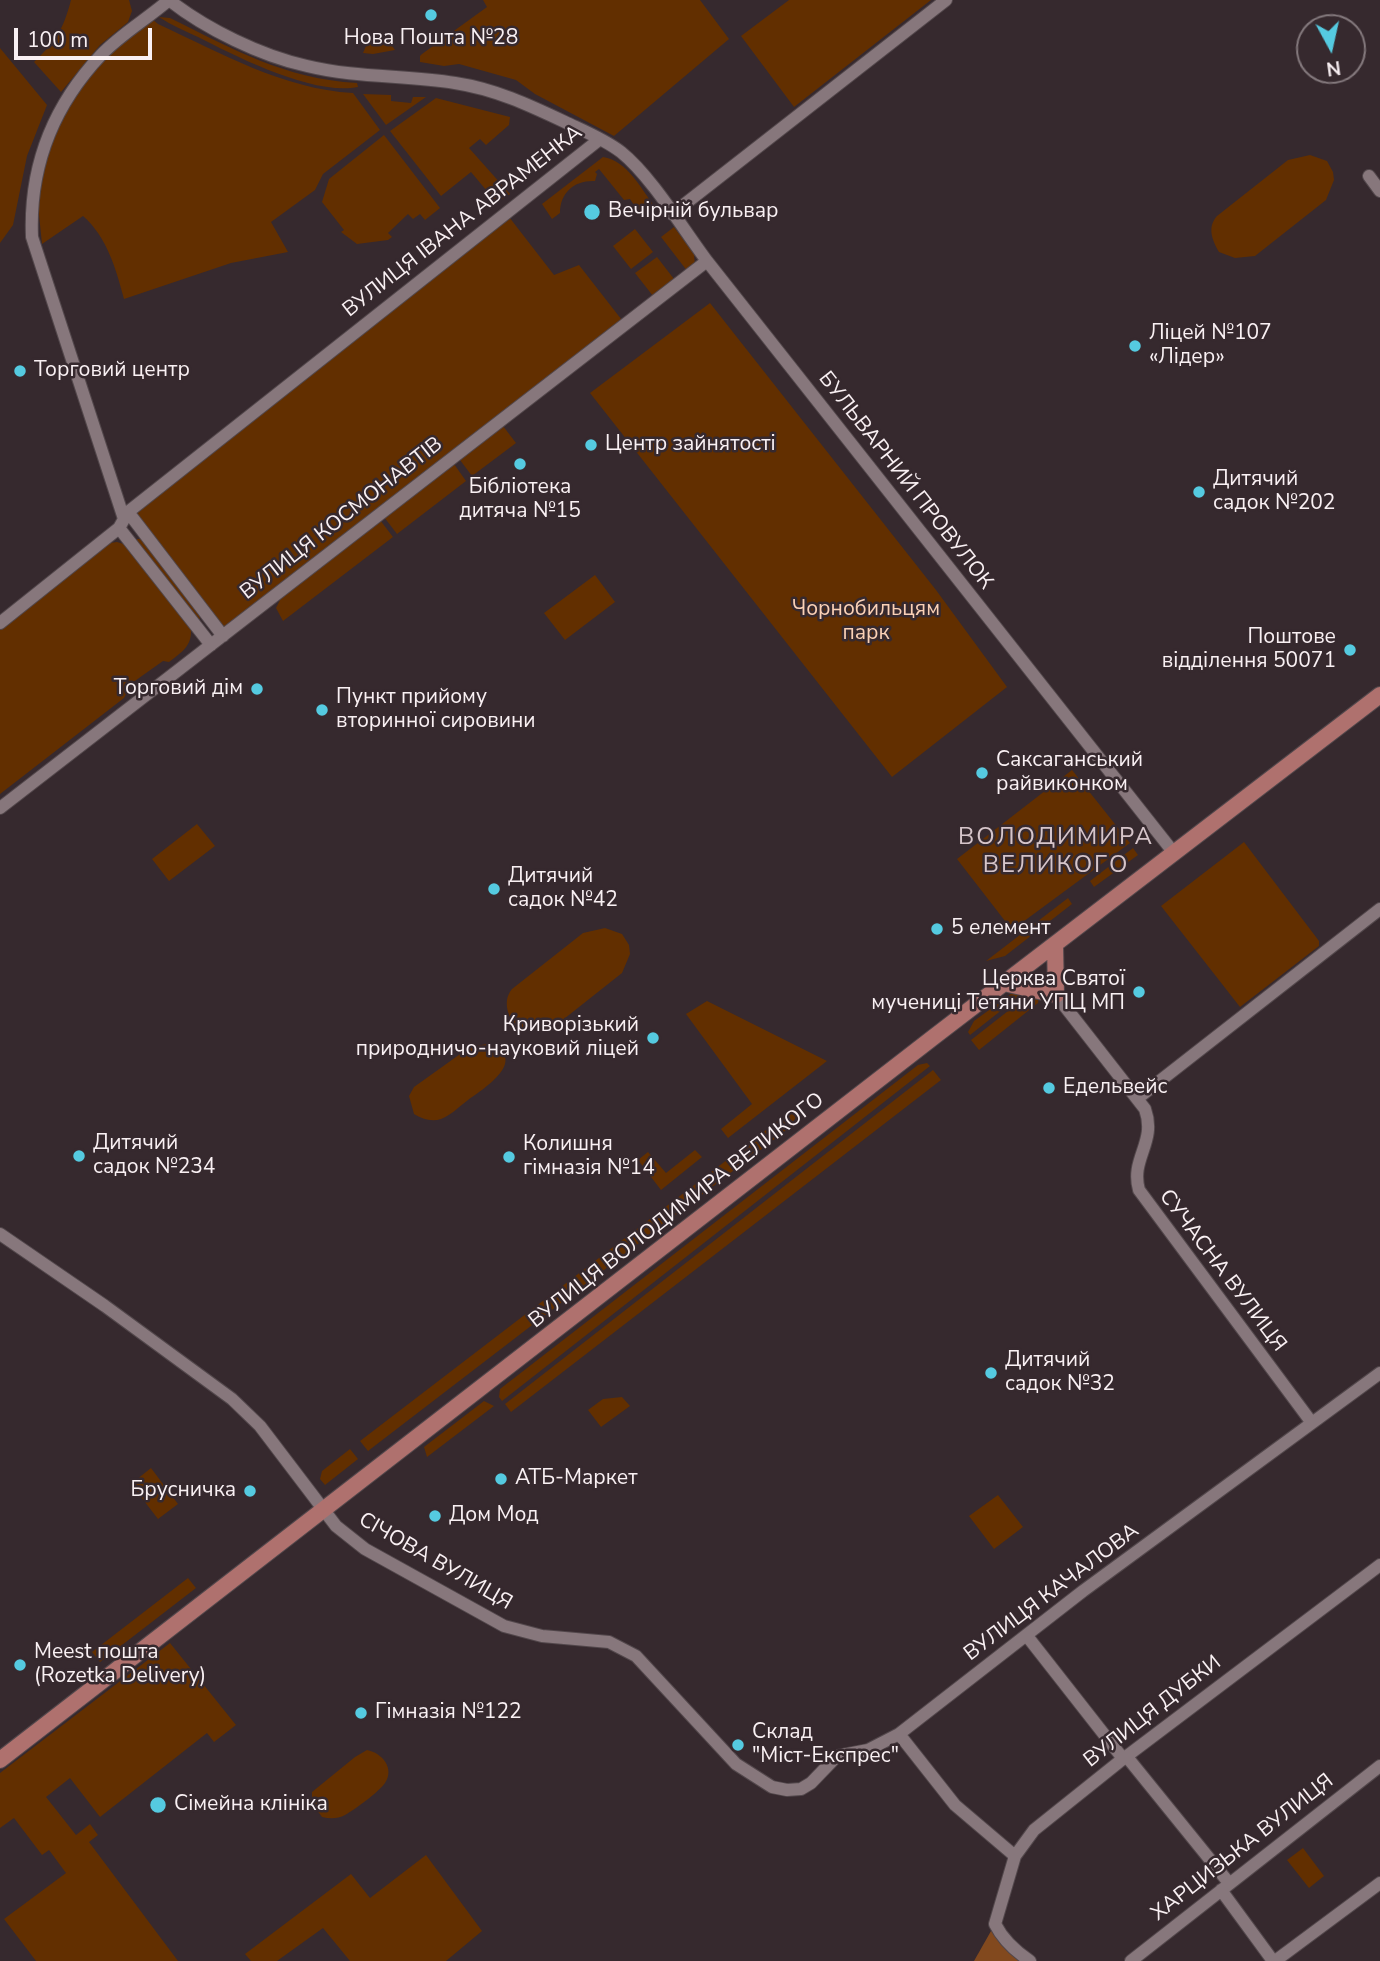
<!DOCTYPE html>
<html>
<head>
<meta charset="utf-8">
<style>
	body { margin:0 }
	#map { position:relative; width:1380px; height:1961px; overflow:hidden; background:#36292e; font-family:"Nunito Sans",sans-serif }
	canvas { display:block }
	.north { position:absolute; left:1296px; top:14px; width:70px; height:70px; box-sizing:border-box; background:#36292e; border:2px solid #84797d; border-radius:50%; rotate:172deg; font-size:19px; font-weight:700; line-height:28px; text-align:center; color:#f9f0f3 }
	.north::after { content:''; display:block; margin:auto; width:24px; height:32px; background:#55cae0; clip-path:polygon(50% 0,100% 100%,50% 72%,0 100%) }
	.scale { position:absolute; left:14px; top:28px; width:138px; height:32px; box-sizing:border-box; border:4px solid #f9f0f3; border-top:0; padding-left:9px; font-size:21px; line-height:24px; white-space:nowrap; color:#f9f0f3; -webkit-text-stroke:5px #36292e; paint-order:stroke }
</style>
</head>
<body>
<div id="map">
<canvas width="1380" height="1961"></canvas>
<div class="north">N</div>
<div class="scale">100 m</div>
</div>
<script>
const c = document.querySelector('canvas').getContext('2d');
c.lineJoin = 'round';
function fill(path, color) {
  c.fillStyle = color;
  c.fill(path, 'evenodd');
}
function strokePath(path, color, width, dash) {
  c.strokeStyle = color;
  c.lineWidth = width;
  c.lineCap = dash ? 'butt' : 'round';
  c.setLineDash(dash || []);
  c.stroke(path);
}
function write(font, color, halo, rows, align = 'center') {
  c.font = font + ' "Nunito Sans",sans-serif';
  c.lineWidth = 5;
  c.setLineDash([]);
  c.textBaseline = 'middle';
  c.strokeStyle = halo;
  c.fillStyle = color;
  for (const [text, x, y, turn = 0] of rows) {
    c.save();
    c.translate(x, y);
    c.rotate((+turn || 0) * Math.PI / 180);
    c.textAlign = isNaN(turn) ? turn : align;
    if (halo) c.strokeText(text, 0, 0);
    c.fillText(text, 0, 0);
    c.restore();
  }
}
fill(new Path2D(`
	M71 0H129L132 11 128 22 100 45 61 92 34 62C56 41 63 30 71 0Z
	M483 0H700L729 39 614 136 535 94 516 80 459 64 444 66 420 62V56L422 54 487 7Z
	M789 0H931L794 107 741 36Z
	M159 17 170 18C233 49 285 79 357 83L358 87C314 96 237 57 198 37 185 31 171 25 159 17Z
	M152 19 158 24C221 53 283 89 353 93L380 130 323 174 315 190 271 222 288 252 231 263 124 299C116 269 107 237 83 216L42 244 37 195 41 166 62 112 104 56Z
	M386 37 395 50 373 54 363 53 368 41Z
	M0 48 47 105 27 156 13 225 0 243Z
	M363 94 391 95V101L411 103 413 97H426L386 125Z
	M436 98 510 117 509 125 486 145 480 139 469 148 510 194 497 203 471 172 441 196 390 131Z
	M384 135 440 208 425 220 420 214 413 219 408 214 388 233 392 237 388 240 357 244 341 232 344 230 322 202 329 179Z
	M1310 155 1327 161 1333 172 1334 180 1326 200 1255 256 1235 258 1219 252C1212 240 1207 227 1217 216L1288 160Z
	M603 157C628 161 641 189 655 207L642 217 630 199 624 200 599 169 595 172 597 174 595 181C575 180 560 192 560 213L552 219 542 204Z
	M506 213 554 275 579 265 625 324 223 636 128 512Z
	M674 227 694 254 695 266 688 272 661 237Z
	M635 229 653 252 631 269 613 246Z
	M657 257 674 279 653 296 635 273Z
	M710 303 936 590 1007 687 892 777 590 393Z
	M503 426 516 443 472 476 460 460Z
	M454 464 466 481 397 534 384 517Z
	M380 520 393 537 283 621 276 608 282 596Z
	M137 539H142L199 614 200 619H197L136 541Z
	M110 543 117 542 127 545 191 629C192 646 182 652 169 662L163 661 132 683 124 698 0 794V628Z
	M595 575 615 602 565 640 544 613Z
	M1072 770 1130 843 1012 930 957 859Z
	M197 824 215 846 169 881 152 859Z
	M1244 842 1319 941V946L1240 1007 1161 906Z
	M1133 848 1138 855 1094 887 1090 881Z
	M1068 898 1072 904 1005 956 986 961Z
	M605 928 622 934 629 945 630 954 622 973 550 1030 530 1031 514 1025C507 1013 503 1000 512 989L583 933Z
	M1015 991H1026L970 1035 968 1032 974 1021Z
	M1031 993 1039 996 1038 1003 979 1050 971 1040Z
	M707 1001 827 1061 728 1138 721 1129 752 1104 686 1014Z
	M487 1044C531 1058 485 1088 468 1100 460 1106 450 1116 441 1119 432 1122 422 1119 414 1114L409 1096 414 1087 470 1047Z
	M927 1063 930 1066 502 1401 499 1397 500 1389 918 1065Z
	M933 1070 941 1080 511 1412 505 1404Z
	M796 1107 798 1114 789 1128 368 1451 360 1441Z
	M695 1150 702 1157 661 1190 638 1160 648 1152 666 1173Z
	M622 1397 630 1406 601 1427 588 1410 603 1399Z
	M484 1401 494 1406 427 1457 424 1447Z
	M350 1449 358 1459 325 1485 320 1479 322 1471Z
	M151 1468 178 1504 158 1519 131 1484Z
	M998 1495 1023 1527 994 1549 969 1516Z
	M188 1578 196 1588 100 1662 92 1652Z
	M170 1643 236 1725 214 1742 207 1733 100 1817 70 1778 46 1797 76 1835 90 1824 98 1835 89 1842 178 1961H36L4 1919 66 1873 49 1850 42 1855 14 1818 0 1828V1773Z
	M367 1750C382 1753 395 1768 385 1783 379 1792 354 1810 345 1815 338 1819 330 1819 322 1817L312 1803V1792L355 1757Z
	M1303 1848 1324 1876 1309 1888 1287 1860Z
	M426 1855 482 1931 446 1961H350L323 1928 277 1961H251L245 1954 351 1874 370 1898Z`), '#622f00');
fill(new Path2D(`
	M995 1924 1030 1961H974Z`), '#82491e');
const minor = new Path2D(`
	M1369 176 1380 191
	M672 214 946 0
	M128 512 223 636
	M124 519 32 237C29 166 53 106 101 55 121 34 147 19 169 0 206 29 261 56 307 66 356 78 406 75 455 83 495 89 529 105 565 122 584 131 604 139 621 152 651 176 683 229 707 261L1174 853
	M119 528 211 645
	M0 623 119 528 128 512 600 139
	M0 808 707 261
	M1056 995 1145 1109C1157 1143 1130 1158 1139 1190L1312 1423
	M1138 1098 1380 909
	M0 1234 105 1306 232 1399 260 1426 336 1526 365 1549 504 1626 542 1636 609 1642 636 1656 736 1764 772 1787 787 1790 801 1789 811 1783 837 1756 868 1750 899 1734 1083 1591 1380 1373
	M1027 1636 1121 1756 1127 1757 1229 1883
	M899 1734 955 1805 1015 1856
	M1221 1890 1273 1961
	M1030 1961C1015 1951 1003 1940 995 1924L1015 1856 1034 1830 1119 1762 1380 1565
	M1131 1961 1380 1766
	M1275 1961 1380 1883`);
const major = new Path2D(`
	M1004 983 1056 995 1055 944
	M0 1760 935 1036 1380 695`);
strokePath(minor, '#52474b', 14);
strokePath(major, '#52474b', 18);
strokePath(minor, '#87777c', 12);
strokePath(major, '#af716e', 16);
for (const [x, y, r, color] of [
	[431,15,7,"#55cae0"],
	[592,212,9,"#55cae0"],
	[1135,346,7,"#55cae0"],
	[20,371,7,"#55cae0"],
	[591,445,7,"#55cae0"],
	[520,464,7,"#55cae0"],
	[1199,492,7,"#55cae0"],
	[1350,650,7,"#55cae0"],
	[257,689,7,"#55cae0"],
	[322,710,7,"#55cae0"],
	[982,773,7,"#55cae0"],
	[494,889,7,"#55cae0"],
	[937,929,7,"#55cae0"],
	[1139,992,7,"#55cae0"],
	[653,1038,7,"#55cae0"],
	[1049,1088,7,"#55cae0"],
	[79,1156,7,"#55cae0"],
	[509,1157,7,"#55cae0"],
	[991,1373,7,"#55cae0"],
	[501,1479,7,"#55cae0"],
	[250,1491,7,"#55cae0"],
	[435,1516,7,"#55cae0"],
	[20,1665,7,"#55cae0"],
	[361,1713,7,"#55cae0"],
	[738,1745,7,"#55cae0"],
	[158,1805,9,"#55cae0"]
]) {
  const dot = new Path2D();
  dot.arc(x, y, r, 0, 2 * Math.PI);
  c.fillStyle = color;
  c.fill(dot);
  strokePath(dot, '#36292e', 2.5);
}
write('21px', '#f9f0f3', '#36292e', [
	["Нова Пошта №28",431,39,"center"],
	["Вечірній бульвар",608,212],
	["Ліцей №107",1149,334],
	["«Лідер»",1149,358],
	["Торговий центр",34,371],
	["Центр зайнятості",605,445],
	["Дитячий",1213,480],
	["садок №202",1213,504],
	["Бібліотека",520,488,"center"],
	["дитяча №15",520,512,"center"],
	["Поштове",1336,638,"right"],
	["відділення 50071",1336,662,"right"],
	["Торговий дім",243,689,"right"],
	["Пункт прийому",336,698],
	["вторинної сировини",336,722],
	["Саксаганський",996,761],
	["райвиконком",996,785],
	["Дитячий",508,877],
	["садок №42",508,901],
	["5 елемент",951,929],
	["Церква Святої",1125,980,"right"],
	["мучениці Тетяни УПЦ МП",1125,1004,"right"],
	["Криворізький",639,1026,"right"],
	["природничо-науковий ліцей",639,1050,"right"],
	["Едельвейс",1063,1088],
	["Дитячий",93,1144],
	["садок №234",93,1168],
	["Колишня",523,1145],
	["гімназія №14",523,1169],
	["Дитячий",1005,1361],
	["садок №32",1005,1385],
	["АТБ-Маркет",515,1479],
	["Брусничка",236,1491,"right"],
	["Дом Мод",449,1516],
	["Meest пошта",34,1653],
	["(Rozetka Delivery)",34,1677],
	["Гімназія №122",375,1713],
	["Склад",752,1733],
	["\"Міст-Експрес\"",752,1757],
	["Сімейна клініка",174,1805]
], 'left');
write('21px', '#f9f0f3', '#36292e', [
	["ВУЛИЦЯ ІВАНА АВРАМЕНКА",463,222,-38],
	["БУЛЬВАРНИЙ ПРОВУЛОК",905,481,52],
	["ВУЛИЦЯ КОСМОНАВТІВ",342,519,-38],
	["ВУЛИЦЯ ВОЛОДИМИРА ВЕЛИКОГО",677,1211,-38],
	["СУЧАСНА ВУЛИЦЯ",1222,1271,53],
	["СІЧОВА ВУЛИЦЯ",435,1562,30],
	["ВУЛИЦЯ КАЧАЛОВА",1052,1593,-37],
	["ВУЛИЦЯ ДУБКИ",1153,1712,-38],
	["ХАРЦИЗЬКА ВУЛИЦЯ",1243,1848,-38]
]);
write('21px', '#fbd1b6', '#36292e', [
	["Чорнобильцям",866,610],
	["парк",866,634]
]);
c.letterSpacing = '2px';
write('24px', '#d6c5ca', '#36292e', [
	["ВОЛОДИМИРА",1056,838],
	["ВЕЛИКОГО",1056,866]
]);
c.letterSpacing = '0px';
</script>
</body>
</html>
